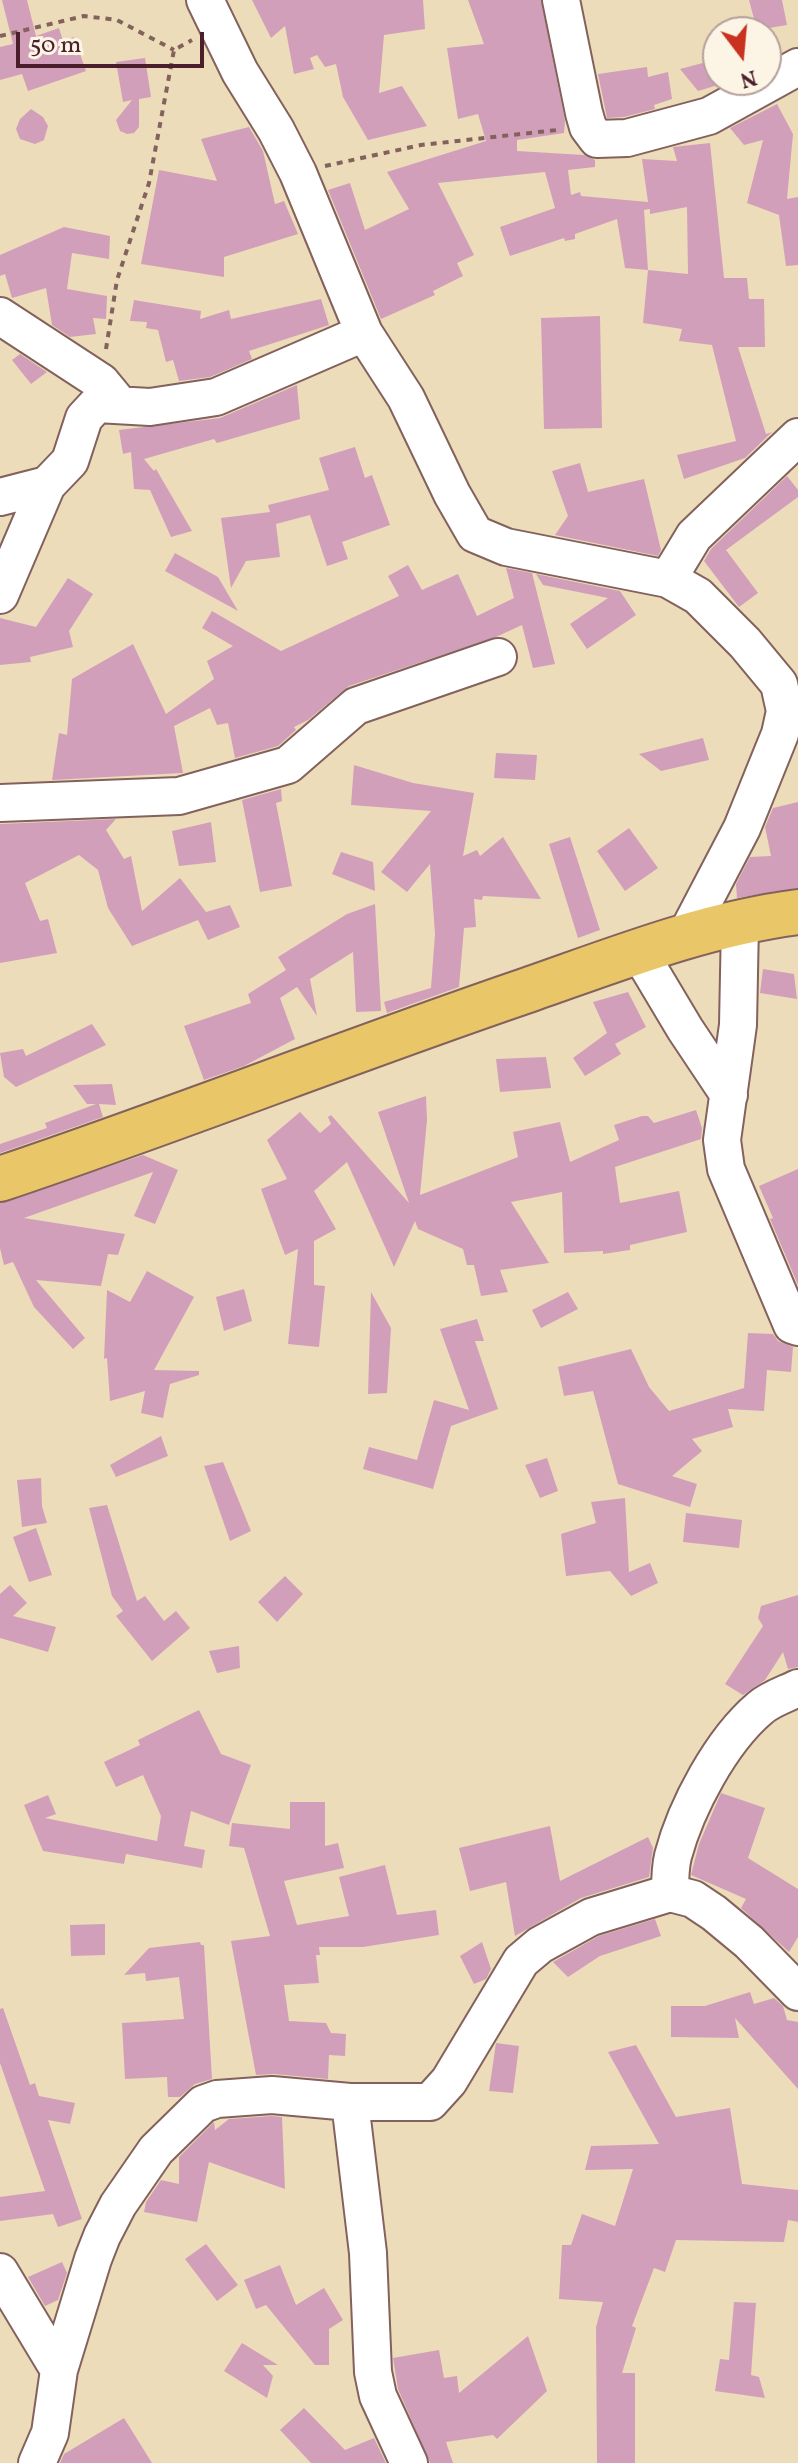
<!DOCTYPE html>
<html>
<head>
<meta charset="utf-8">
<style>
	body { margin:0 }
	#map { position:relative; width:798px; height:2463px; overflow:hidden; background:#eddcb9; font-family:Vollkorn,serif }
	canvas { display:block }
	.north { position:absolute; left:702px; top:16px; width:80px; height:80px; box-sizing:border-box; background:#fcf5e5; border:2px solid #b59f9b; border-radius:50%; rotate:164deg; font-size:22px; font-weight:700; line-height:32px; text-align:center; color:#4a1f2b }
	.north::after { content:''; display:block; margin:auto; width:28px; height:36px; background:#c8321e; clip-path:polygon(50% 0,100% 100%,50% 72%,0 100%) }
	.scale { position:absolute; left:16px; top:32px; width:188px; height:36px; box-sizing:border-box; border:4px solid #4a1f2b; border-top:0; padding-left:10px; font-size:24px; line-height:28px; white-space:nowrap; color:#4a1f2b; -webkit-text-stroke:6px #fcf5e5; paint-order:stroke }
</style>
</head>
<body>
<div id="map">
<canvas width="798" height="2463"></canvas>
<div class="north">N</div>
<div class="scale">50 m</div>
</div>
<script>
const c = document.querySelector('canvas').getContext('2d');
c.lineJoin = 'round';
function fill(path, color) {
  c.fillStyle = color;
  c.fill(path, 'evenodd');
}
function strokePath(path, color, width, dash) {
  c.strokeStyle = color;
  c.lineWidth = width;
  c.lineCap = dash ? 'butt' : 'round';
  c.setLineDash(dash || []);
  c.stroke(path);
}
fill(new Path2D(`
	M2 0H27L36 36 59 28 63 41 74 37 86 71 28 91 22 74 0 80V47L13 44Z
	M252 0H423L425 29 384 35 379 93 402 86 427 126 368 140 343 97 336 64 325 67 317 55 310 58 314 69 294 74 285 26 271 38Z
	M468 0H541L565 121 564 133 517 140V151L584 155 595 160V167L568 170 571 195 580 192 581 196 648 202 642 159 677 161 673 147 710 143 724 278H747L749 299H764L765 347H738L766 434 772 432 745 458 684 479 677 455 736 441 712 345 679 341 682 329 643 323 648 270 625 268 617 219 575 234V239L565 241 564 238 510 256 500 227 555 208 545 172 438 183 474 255 457 263 463 276 433 291 435 295 381 319 328 190 350 183 365 230 409 209 387 172 486 141 478 114 458 119 447 48 484 44ZM687 207 688 274 648 270 644 210 650 209V214Z
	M749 0H782L787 25 757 30Z
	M145 58 151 97 139 99V127L134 133 127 134 120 131 116 120 132 100 123 102 116 62Z
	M718 59V85L698 91 680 69Z
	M647 67 648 77 668 72 672 99 654 105 655 109 624 117 607 118 598 74Z
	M777 104 793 134 787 199 798 197V265L786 266 779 215 747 203 763 140 744 145 730 128Z
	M31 109 43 117 48 126 44 140 35 144 20 139 16 129 20 119Z
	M249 127 263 151 275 204 284 201 298 234 224 257V277L141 264 159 170 217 181 201 139Z
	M64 227 110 236 109 259 72 253 67 289 107 296 106 319 93 318 96 334 70 337 52 325 46 288 12 298 5 274 0 276V255Z
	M321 299 329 325 249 351 252 359 210 377 179 381 173 360 166 362 158 330 146 328 147 322 130 321 134 300 201 311 200 319 229 310 231 319Z
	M600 316 602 428 544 429 541 318Z
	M20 354 47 372 31 384 12 360Z
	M297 385 300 419 217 443 214 439 144 459 154 471 156 469 192 531 171 537 150 490 134 489 131 452 123 454 119 430 220 418Z
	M355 447 365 478 372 475 390 525 342 542 348 559 327 566 310 515 276 524 280 557 246 561 231 588 221 518 270 512 268 505 329 490 319 458Z
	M580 463 588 492 644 479 661 550 658 556 555 535 568 516 552 471Z
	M787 476 798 490V497L726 550 758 593 739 607 704 561 711 549Z
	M175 553 218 577 238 611 165 571Z
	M408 565 422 590 458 574 477 616 514 598 506 568 532 573 555 664 533 668 522 625 496 637 349 686 308 720 294 727 296 730 278 746 235 758 228 723 217 725 210 708 174 726 183 773 52 780 59 733 67 735 72 679 133 644 166 714 214 679 207 661 233 646 202 628 212 611 281 651 399 596 388 576Z
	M536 574 620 591 636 615 587 649 570 624 608 598 543 585Z
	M68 578 93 594 69 631 73 647 30 657 31 662 0 665V618L36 627Z
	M703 738 709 760 661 771 639 754Z
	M496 753 537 755 535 780 494 778Z
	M354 765 413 783 474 793 463 856 477 850 480 856 503 837 541 899 483 896 482 900 474 899 476 927 464 928 459 987 387 1013 384 1002 431 988 435 934 430 864 407 892 381 872 431 811 351 805Z
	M281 789 282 801 276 803 292 886 260 892 242 800Z
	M798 802V888L737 898 736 884 750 857 771 856 765 827 773 808Z
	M116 819 106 830 124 859 131 856 142 911 180 878 206 912 230 905 240 927 208 940 198 920 132 946 108 908 98 870 79 855 25 883 40 921 48 919 57 953 0 963V824Z
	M211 822 216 862 179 866 172 831Z
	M629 828 658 868 625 891 597 851Z
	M570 837 600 930 578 938 549 844Z
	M341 852 373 862 375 891 332 874Z
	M375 904 381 1011 356 1012 353 952 310 979 317 1016 297 987 280 998 295 1039 244 1066 204 1080 184 1026 251 1003 248 994 286 970 278 957 347 914Z
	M763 969 794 974 797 999 760 993Z
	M628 992 646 1027 615 1044 621 1054 585 1076 573 1058 607 1033 593 1002Z
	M92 1024 106 1045 16 1087 4 1077 0 1053 23 1049 26 1056Z
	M546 1057 551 1088 500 1092 496 1059Z
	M112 1084 116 1105 99 1104 103 1117 0 1153V1144L47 1128 45 1123 96 1104H87L73 1085Z
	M426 1096 427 1120 420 1195 518 1157 513 1132 560 1122 570 1162 619 1140 614 1125 642 1116H648L654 1123 696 1110 702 1128 701 1139 615 1167 620 1203 679 1191 687 1232 630 1245V1250L603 1254V1251L564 1253 562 1192 511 1202 549 1263 500 1270 508 1292 481 1296 474 1265H467L463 1249 418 1229 415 1221 394 1267 347 1162 314 1191 336 1229 314 1241V1285L325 1286 319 1347 288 1344 298 1249 285 1255 261 1189 287 1179 267 1140 300 1112 320 1133 331 1124 328 1117 331 1115 409 1203 378 1112Z
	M143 1155 178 1170 155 1224 134 1216 153 1172 24 1218 125 1234 118 1255 108 1254 101 1286 36 1280 85 1338 73 1349 34 1307 13 1262 4 1265 0 1248V1203Z
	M798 1169V1285L770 1219 773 1218 759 1186Z
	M147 1271 194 1297 154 1370 199 1371V1375L170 1384 163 1418 141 1413 145 1391 110 1401 107 1358 104 1359 107 1290 130 1302Z
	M244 1289 252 1321 224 1331 216 1297Z
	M371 1292 391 1328 387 1393 368 1394Z
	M568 1292 578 1309 541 1328 532 1310Z
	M477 1319 484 1341H475L498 1409 451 1426 433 1489 363 1469 369 1447 417 1460 434 1400 469 1410 440 1329Z
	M748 1333 773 1334 778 1341 793 1347 791 1372 767 1370 764 1411 728 1409 733 1427 692 1439 702 1451 672 1476 697 1484 690 1507 618 1484 593 1391 564 1396 558 1367 631 1349 649 1387 669 1411 744 1388Z
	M161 1436 168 1456 116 1477 110 1465Z
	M547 1458 558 1491 540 1498 525 1465Z
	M223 1462 251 1531 230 1541 204 1466Z
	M41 1478 42 1506 47 1523 22 1527 17 1480Z
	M625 1498 629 1572 650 1563 658 1583 631 1596 610 1571 566 1576 561 1534 596 1523 591 1502Z
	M107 1505 137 1601 145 1596 164 1621 176 1611 190 1628 152 1661 116 1616 123 1611 112 1596 89 1508Z
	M686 1513 742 1520 739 1548 683 1542Z
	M36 1528 52 1575 29 1582 13 1537Z
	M285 1576 303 1594 277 1622 258 1602Z
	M10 1585 27 1603 13 1616 56 1627 48 1652 0 1638V1594Z
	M798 1595V1667L788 1669 783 1652 765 1680 743 1695 725 1684 763 1626 758 1618 761 1606Z
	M239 1646 240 1668 217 1673 209 1651Z
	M199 1710 221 1754 251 1765 229 1825 191 1811 184 1846 205 1850 202 1868 126 1854 124 1864 43 1851 24 1805 48 1795 56 1814 45 1818 157 1841 161 1816 143 1775 116 1787 104 1762 140 1745 138 1740Z
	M721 1793 765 1808 748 1858 798 1889V1937L789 1952 741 1908 746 1899 691 1875 699 1844Z
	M290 1802H325V1846L338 1843 344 1868 284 1881 297 1925 349 1916 339 1877 385 1865 397 1915 436 1910 439 1935 363 1947H319L320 1955H316L319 1983 284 1985 289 2021 326 2023 331 2033 346 2034 345 2056 329 2055 328 2079 274 2074 256 2075 231 1941 270 1936 244 1848 229 1846 232 1823 290 1829Z
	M550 1826 560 1881 648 1837 653 1848 649 1877 581 1898 515 1936 506 1882 470 1891 459 1848Z
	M655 1919 661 1936 600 1956 568 1977 553 1962 599 1936Z
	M105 1924V1955L71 1956 70 1925Z
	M200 1942 201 1945H204L212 2079 195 2084 180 2097H168L167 2077 125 2079 122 2023 184 2019 179 1977 146 1981 145 1973 124 1975 149 1948Z
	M482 1942 491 1969 486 1979 474 1984 460 1956Z
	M750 1992 754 2004 774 1998 783 2006 787 2020 798 2022V2089L735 2018 739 2038 671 2037V2006H705Z
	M3 2008 30 2085 35 2083 39 2096 75 2103 70 2124 48 2120 82 2219 58 2227 53 2214 0 2221V2197L45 2191 0 2063V2009Z
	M496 2043 519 2046 513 2093 489 2091Z
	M636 2045 676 2117 730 2108 742 2184 798 2190V2222L788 2220 784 2242 676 2240 665 2272 654 2268 632 2326 636 2328 622 2373H635V2463H597L596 2327 603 2302 559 2299 562 2245H571L582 2214 615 2226 633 2169 585 2170 591 2146 659 2144 608 2052Z
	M272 2116 282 2117 285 2189 209 2162 197 2222 144 2212 146 2202 161 2180 179 2184V2157L214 2122 215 2130 229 2119Z
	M206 2244 238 2285 217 2301 185 2259Z
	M62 2262 67 2273 58 2300 45 2306 28 2277Z
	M280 2265 296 2305 324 2288 343 2320 329 2329V2365H315L266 2305 256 2309 244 2280Z
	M734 2302 756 2303 751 2375 759 2377 765 2398 715 2391 720 2359 729 2360Z
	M528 2336 547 2391 497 2439 493 2435 446 2442 453 2463H430L398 2389 393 2358 439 2350 444 2378 457 2376 459 2393Z
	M242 2343 278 2365H263L273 2376 267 2398 224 2371Z
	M304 2408 345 2450 374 2438 386 2463H311L280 2430Z
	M124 2418 152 2463H60L64 2454Z`), '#d29fbb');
const minor = new Path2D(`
	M205 0 240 72 276 130 298 173 364 333 406 398 452 494 475 534 506 547 668 579 698 596 745 643 779 684 785 711 780 734 742 828 685 937
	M561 0 584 113 588 127 597 139 627 138 709 116 798 67
	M0 316 101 382 120 405
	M0 497 47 485 70 461 84 418 97 404 150 407 216 397 364 333
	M668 579 694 536 798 437
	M0 595 47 485
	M0 803 179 796 288 765 356 706 498 657
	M740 923 738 1025 722 1140 726 1169 792 1325 798 1327
	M639 952 685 1029 729 1095
	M670 1893C670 1881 670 1868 673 1856 686 1807 721 1741 760 1708 770 1699 786 1694 798 1688
	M350 2102 368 2253 373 2372 378 2396 409 2463
	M0 2272 59 2370
	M37 2463 50 2433 59 2370 93 2259 102 2236 118 2205 156 2150 203 2104 217 2099 272 2095 350 2102H430L449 2081 521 1961 540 1945 591 1917 670 1893 693 1899 714 1913 749 1942 798 1992`);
const major = new Path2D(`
	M0 1179C176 1120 349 1051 525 991 614 960 704 924 798 912`);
strokePath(minor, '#83615d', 40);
strokePath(major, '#83615d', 48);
strokePath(new Path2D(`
	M0 36 84 16 117 20 174 50
	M325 166 421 145 557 130
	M106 349 117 280 149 183 174 50 192 40`), '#83615d', 4, [6, 6]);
strokePath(minor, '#fff', 36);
strokePath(major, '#e9c769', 44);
</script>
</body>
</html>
